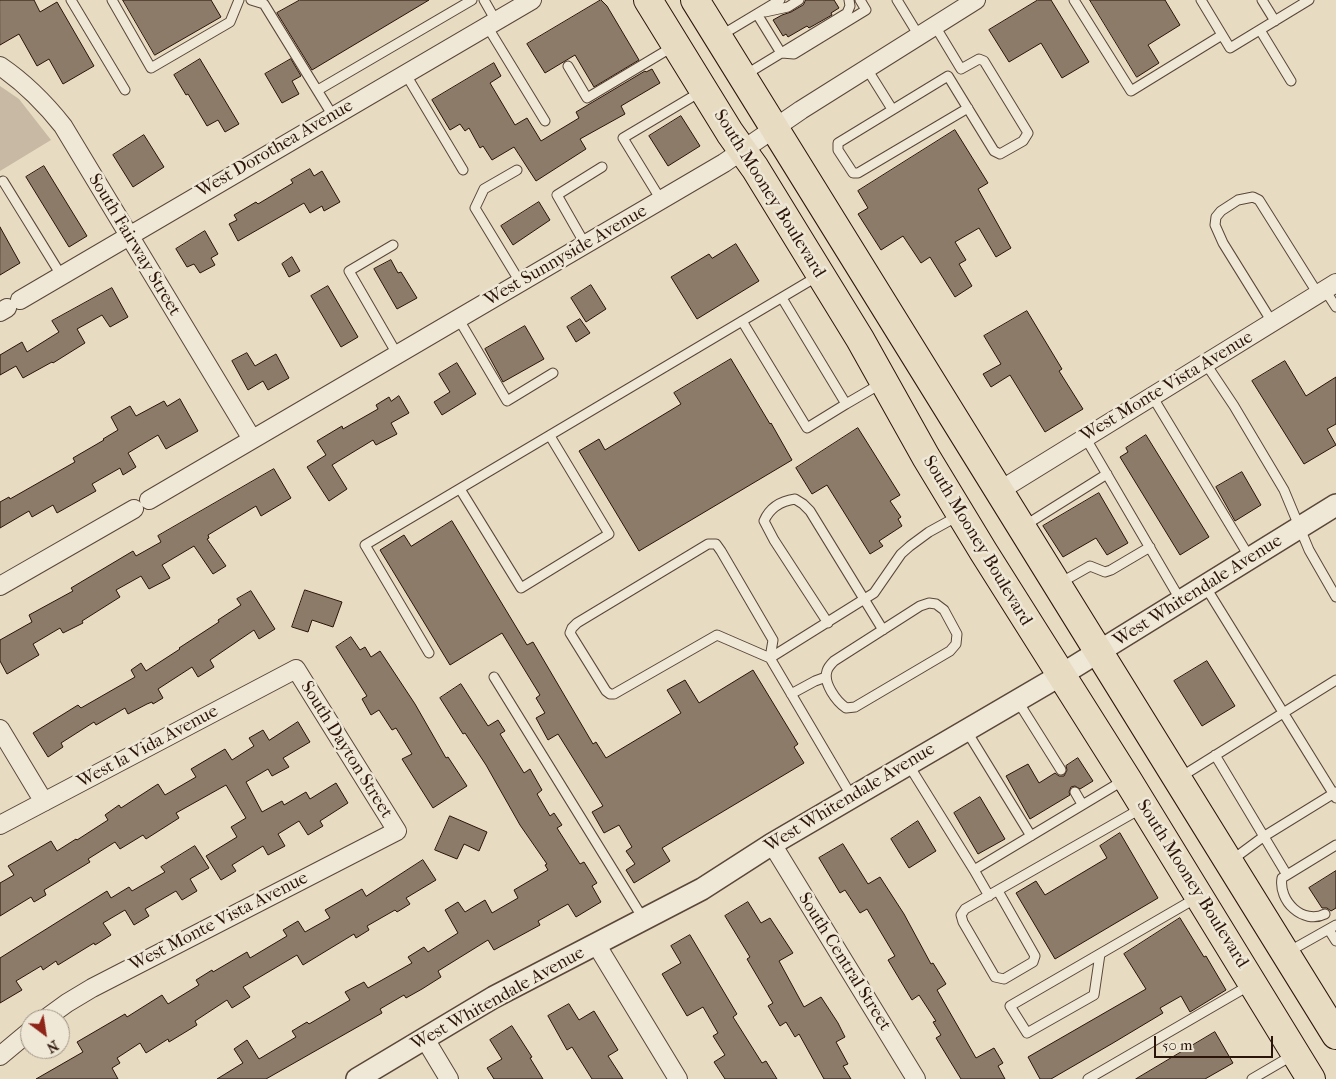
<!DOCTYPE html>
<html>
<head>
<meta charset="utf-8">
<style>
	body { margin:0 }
	#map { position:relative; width:1336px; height:1079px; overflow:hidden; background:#e7dbc2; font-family:"IM FELL French Canon",serif }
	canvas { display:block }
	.north { position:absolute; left:20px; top:1009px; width:50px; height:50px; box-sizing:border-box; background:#efe8d7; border:1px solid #a19385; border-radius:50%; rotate:149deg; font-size:14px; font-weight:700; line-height:20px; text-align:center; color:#2b1409 }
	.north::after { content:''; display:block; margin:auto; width:18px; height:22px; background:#8f2418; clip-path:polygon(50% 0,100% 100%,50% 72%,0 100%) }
	.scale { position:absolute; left:1154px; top:1036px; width:119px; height:22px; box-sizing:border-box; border:2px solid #2b1409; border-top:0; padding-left:6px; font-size:15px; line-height:18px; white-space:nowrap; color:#2b1409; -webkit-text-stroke:4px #efe8d7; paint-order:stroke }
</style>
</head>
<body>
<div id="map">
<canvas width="1336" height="1079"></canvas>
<div class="north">N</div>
<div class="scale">50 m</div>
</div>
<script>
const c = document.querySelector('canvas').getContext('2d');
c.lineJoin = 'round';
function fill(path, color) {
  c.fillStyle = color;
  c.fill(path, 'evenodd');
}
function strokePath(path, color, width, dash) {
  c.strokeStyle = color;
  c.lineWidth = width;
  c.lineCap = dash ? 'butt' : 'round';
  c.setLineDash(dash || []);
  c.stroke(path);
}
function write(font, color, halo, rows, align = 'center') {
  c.font = font + ' "IM FELL French Canon",serif';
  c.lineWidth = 5;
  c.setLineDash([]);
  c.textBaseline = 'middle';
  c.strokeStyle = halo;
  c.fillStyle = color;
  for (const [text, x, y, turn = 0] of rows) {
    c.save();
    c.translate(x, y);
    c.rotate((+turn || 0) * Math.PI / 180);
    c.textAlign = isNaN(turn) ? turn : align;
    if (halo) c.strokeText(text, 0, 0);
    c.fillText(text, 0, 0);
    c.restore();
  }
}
fill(new Path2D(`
	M0 86 19 99 51 140 0 171Z`), '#c7b9a3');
const building = new Path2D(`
	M0 0H34L40 12 57 2 94 66 63 84 49 59 37 66 19 34 0 45Z
	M123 0H211L221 17 155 55Z
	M300 0H429L312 70 277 13Z
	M601 0 607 6 639 60 594 87 575 55 545 73 527 44Z
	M806 0H834L839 8 831 13 832 15 809 28 807 26 788 37 786 34 783 36 773 20 782 15 791 12 803 5Z
	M1038 0H1051L1089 62 1062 78 1041 43 1009 62 989 30Z
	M1090 0H1165L1180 25 1148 45 1159 63 1137 77Z
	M200 59 239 124 225 132 218 120 207 126 188 94 186 95 174 75Z
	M291 59 301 76 292 81 299 94 282 103 265 74Z
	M494 63 501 76 490 83 515 125 527 118 541 141 579 118 576 112 645 71 646 72 652 69 660 83 621 106 625 114 580 139 586 149 536 181 514 147 492 160 483 146 480 148 469 128 465 131 460 124 450 130 432 100Z
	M681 116 700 146 668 166 649 136Z
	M955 130 988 183 978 189 1011 248 996 257 979 228 955 242 966 260 959 264 972 286 955 297 930 257 921 263 903 236 881 250 858 214 868 208 858 191Z
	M144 135 164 167 133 187 113 155Z
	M44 166 87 236 69 247 26 177Z
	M310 169 314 176 322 171 340 202 324 211 322 206 310 213 304 203 238 241 229 224 237 220 234 215 256 202 258 204 293 183 291 180Z
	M539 202 550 220 513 245 501 226Z
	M0 227 20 263 0 275Z
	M205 231 218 254 211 258 215 265 200 273 194 264 187 267 176 249Z
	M736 244 759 281 697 319 671 277 709 254 712 258Z
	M292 257 300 271 289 277 282 264Z
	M391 260 398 273 401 272 417 298 397 309 374 269Z
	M591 285 606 309 586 322 571 298Z
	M328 286 358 337 341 347 311 296Z
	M112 288 128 317 110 327 102 315 77 329 85 343 53 363 52 362 23 378 16 366 0 375V355L22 342 27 352 59 332 52 321Z
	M1027 311 1062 369 1059 371 1083 409 1045 432 1010 375 991 387 983 374 1001 364 984 336Z
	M580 319 590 333 576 342 567 327Z
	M525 326 544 359 503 382 485 349Z
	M247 353 255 366 276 354 289 378 268 390 263 381 248 390 232 361Z
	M731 359 770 424 771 423 792 460 639 551 579 451 599 439 605 450 681 404 674 393Z
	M1285 361 1306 396 1336 377V424L1327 429 1336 445 1304 464 1252 381Z
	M457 363 476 394 442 415 434 402 450 392 439 374Z
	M399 396 409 413 391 423 397 434 376 445 373 440 332 465 347 489 329 501 307 467 326 455 317 441 342 426 343 429 378 409 376 405 389 397 391 401Z
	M180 399 198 431 166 449 158 435 128 453 136 467 123 475 120 468 92 484 96 491 57 513 53 505 32 517 29 511 0 528V502L9 497 10 499 75 462 73 458 104 440 103 439 118 430 111 417 130 406 136 416 164 401 167 406Z
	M858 428 900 495 890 501 901 517 898 519 902 526 879 541 883 546 870 554 827 485 812 494 796 468Z
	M1146 435 1209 537 1180 555 1120 457 1128 452 1126 448Z
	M274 469 291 498 261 516 256 506 208 535 209 538 207 539 226 566 213 574 194 546 162 565 170 578 149 589 141 576 116 590 120 597 82 621 83 623 63 633 60 628 33 644 39 655 7 674 0 661V640L32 622 29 615 73 591 71 588 133 551 136 556 161 542 158 536Z
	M1242 472 1261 505 1235 521 1216 487Z
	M1099 493 1128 543 1107 555 1096 538 1063 557 1043 526Z
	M452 521 527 645 533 642 593 744 596 742 606 758 681 713 667 690 685 680 699 703 753 670 798 744 794 747 804 763 662 848 670 861 634 883 626 870 635 864 626 851 632 847 619 825 604 833 592 812 603 806 558 734 548 740 536 718 545 713 536 698 540 695 502 633 450 665 380 550 404 535 411 546Z
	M305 590 342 602 333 627 312 620 308 632 292 627Z
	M251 591 275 629 259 639 254 630 210 660 214 667 198 677 192 667 158 689 163 698 153 704 152 702 147 704 128 714 125 708 96 725 94 722 61 743 63 747 48 757 33 733 78 705 81 708 135 677 131 670 141 663 146 671 180 649 179 648 219 622 218 620 241 605 237 599Z
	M351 637 360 650 365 647 371 657 380 651 415 704 446 758 448 757 467 786 433 808 402 759 412 754 396 728 392 730 379 710 371 715 362 699 367 696 336 647Z
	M1207 661 1235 706 1202 726 1174 681Z
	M461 684 488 726 498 720 505 731 500 734 524 773 530 769 542 790 537 794 550 816 554 813 562 825 557 828 580 864 584 862 597 883 592 886 601 902 576 917 568 904 538 921 540 925 494 950 488 940 438 971 441 977 422 989 406 998 404 995 380 1009 382 1013 266 1079H217L243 1063 234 1049 247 1040 259 1059 296 1037 292 1031 307 1022 309 1024 350 1000 345 992 364 982 368 988 412 963 408 957 424 947 428 952 458 933 445 910 458 902 465 912 485 900 492 913 518 898 514 890 548 870 545 865 547 864 520 825 486 765 465 733 463 734 440 698Z
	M298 722 310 742 283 758 289 767 272 776 268 769 246 782 262 812 282 801 284 805 306 792 310 799 336 783 348 803 320 821 323 826 308 835 299 821 278 834 285 846 268 855 263 846 232 865 236 871 221 880 206 856 237 837 231 827 246 818 226 785 176 813 179 818 146 839 143 835 120 849 115 842 88 859 90 862 44 890 46 895 34 902 31 897 0 916V883L14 875 8 866 51 841 57 851 76 839 77 840 108 820 105 815 119 805 121 808 158 784 165 795 196 777 191 769 225 749 232 760 254 746 249 738 263 730 269 740Z
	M1078 758 1093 781 1080 789 1075 786 1071 787 1069 792 1070 795 1030 819 1006 776 1028 764 1039 783 1055 773 1059 776H1064L1067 770 1066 766Z
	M980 797 1005 839 978 854 954 813Z
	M450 816 487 832 479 851 464 844 457 859 435 850Z
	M918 821 936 851 909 868 891 839Z
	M1120 833 1158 898 1055 959 1016 893 1036 881 1045 895 1107 858 1100 846Z
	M843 844 868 884 880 877 904 914 931 964 933 963 946 984 937 990 976 1058 994 1048 1003 1063 998 1066 1005 1079H961L936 1038 941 1035 933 1022 936 1021 919 995 912 1000 888 960 895 956 867 909 860 913 845 890 840 893 819 858Z
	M195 846 209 868 190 879 197 891 182 900 176 891 145 909 149 916 134 925 125 910 103 923 111 935 95 945 94 943 58 965 56 961 43 970 41 966 16 981 22 990 0 1003V958L107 891 111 898 129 887 132 891 165 872 161 867Z
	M423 860 436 880 406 898 410 904 397 912 395 910 367 926 369 930 356 938 354 934 303 965 297 955 243 987 250 997 232 1008 227 1000 195 1021 197 1025 169 1042 168 1039 146 1053 140 1043 117 1058 120 1063 112 1068 118 1079H36L83 1052 77 1042 125 1014 127 1017 162 995 168 1004 199 985 196 980 212 970 213 972 247 952 250 958 287 936 283 930 298 921 305 932 330 918 325 910 362 889 366 896Z
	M1336 871V908L1331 911 1327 908H1322L1309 888Z
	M748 902 761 923 770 918 793 953 779 961 804 1007 821 997 838 1023 845 1037 836 1042 848 1064 843 1066 851 1079H824L799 1034 795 1037 786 1022 780 1026 768 1006 773 1003 747 959 750 957 725 916Z
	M1180 918 1204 957 1206 956 1226 990 1190 1012 1181 996 1160 1008 1163 1013 1113 1043 1051 1079H1040L1028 1057 1146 989 1124 954Z
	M690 935 737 1014 733 1017 762 1063 766 1061 777 1079H725L714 1062 725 1055 713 1036 718 1033 703 1007 687 1016 662 974 681 963 671 946Z
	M569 1004 579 1020 594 1011 618 1050 608 1056 623 1079H592L572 1047 567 1050 548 1016Z
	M512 1026 532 1057 530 1058 543 1079H494L487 1068 502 1059 490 1040Z
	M1215 1032 1233 1063 1205 1079H1136Z`);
fill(building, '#8d7b69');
strokePath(building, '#2b1409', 1);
const service = new Path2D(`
	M71 0 125 90
	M112 0 151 68 230 22 239 0
	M251 0 264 4 333 116
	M484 0 496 21
	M897 0 919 36
	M1074 0 1131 91 1222 35
	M1201 0 1230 48 1309 0
	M1262 0 1275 21
	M765 12 788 7 799 0
	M757 14 781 53
	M487 26 545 121
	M935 26 961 69 979 59 984 61 1028 133 1023 141 1000 154 994 151 948 76 838 143V150L853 173H858L968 108
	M1260 30 1291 81
	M720 36 780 0
	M782 53 794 54 866 10 860 0
	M568 66 587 98 674 46
	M867 69 892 109
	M405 73 463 170
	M745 75 847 13 850 6 849 0
	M318 90 472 0
	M517 170 484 189 475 208 520 282
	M3 181 61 275
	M661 200 623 138 702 91
	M585 244 557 195 602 167
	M393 245 349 271 397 354
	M1325 290 1336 307
	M458 318 507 401 553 373
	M742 321 807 428 846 404 782 298
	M1272 322 1223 243 1215 225 1216 217 1221 211 1238 200 1253 197 1259 200 1318 294
	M1206 364 1234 406 1284 490 1309 550 1336 597
	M1152 396 1250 558
	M846 404 882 383
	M1085 437 1181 601
	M460 489 521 588 609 534 550 436
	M1024 526 1107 474
	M708 544H716L721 551 773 640 770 658 717 635 614 694H610L606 691 570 633 572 628 577 623Z
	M1060 583 1090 566 1105 572 1111 570 1150 547
	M1205 586 1336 798
	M929 603 936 604 944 610 957 634 956 644 950 651 855 707 846 708C836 701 823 683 827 671 828 667 831 664 834 661L920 606Z
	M828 623 774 540 764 521C770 507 781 501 795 499L803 504 810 511 883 630
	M429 653 365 545 818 276
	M494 677 644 920
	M791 694 815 681 826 677
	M1017 700 1061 770
	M966 730 1031 836
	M1215 755 1287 875 1336 845
	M908 764 974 870 1124 780
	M1179 778 1336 680
	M1075 792 1082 804
	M852 797 770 658 874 593 901 554 910 546 929 532 958 516
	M1232 860 1263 837 1336 792
	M974 870 989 896
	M1287 875 1282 878C1278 901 1303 925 1325 914
	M998 891 1035 956 1033 962 1004 979 995 977 963 922 961 915 965 909 1142 808
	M1329 930 1336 941
	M1288 952 1336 925
	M1100 954 1094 995 1027 1033 1010 1006 1198 897
	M1088 1079 1250 985
	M1252 1079 1293 1055`);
const minor = new Path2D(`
	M0 66C25 83 44 102 63 126L252 439
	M20 300 532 0
	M0 312 7 308
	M999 491 1336 283
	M149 500 724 163 801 110 976 0
	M0 586 134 509
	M0 729 44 802
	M0 825 296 669 397 831 92 988 67 1003 45 1019
	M772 844 916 1079
	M596 944 678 1079
	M425 1039 449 1079
	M0 1056 30 1031`);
const tertiary = new Path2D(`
	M357 1079 494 997 702 889 772 844 1061 675 1336 505`);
const primary = new Path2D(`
	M648 0 730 133 755 168 860 339 926 457 983 551 1127 779 1311 1079
	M695 0 1336 1035`);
strokePath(service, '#5a4637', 11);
strokePath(minor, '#5a4637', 20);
strokePath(tertiary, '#5a4637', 24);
strokePath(primary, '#2b1409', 30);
strokePath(service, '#efe8d7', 9);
strokePath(minor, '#efe8d7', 18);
strokePath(tertiary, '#efe8d7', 21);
strokePath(primary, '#e7dbc2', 28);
write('18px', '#2b1409', '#efe8d7', [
	["West Dorothea Avenue",275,149,-30],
	["South Mooney Boulevard",769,194,58],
	["South Fairway Street",134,245,59],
	["West Sunnyside Avenue",566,256,-30],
	["West Monte Vista Avenue",1167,387,-31],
	["South Mooney Boulevard",977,541,59],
	["West Whitendale Avenue",1198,591,-32],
	["West la Vida Avenue",148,747,-28],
	["South Dayton Street",346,750,58],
	["West Whitendale Avenue",850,798,-31],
	["South Mooney Boulevard",1192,884,58],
	["West Monte Vista Avenue",219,922,-27],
	["South Central Street",844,962,58],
	["West Whitendale Avenue",498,999,-29]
]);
</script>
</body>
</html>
